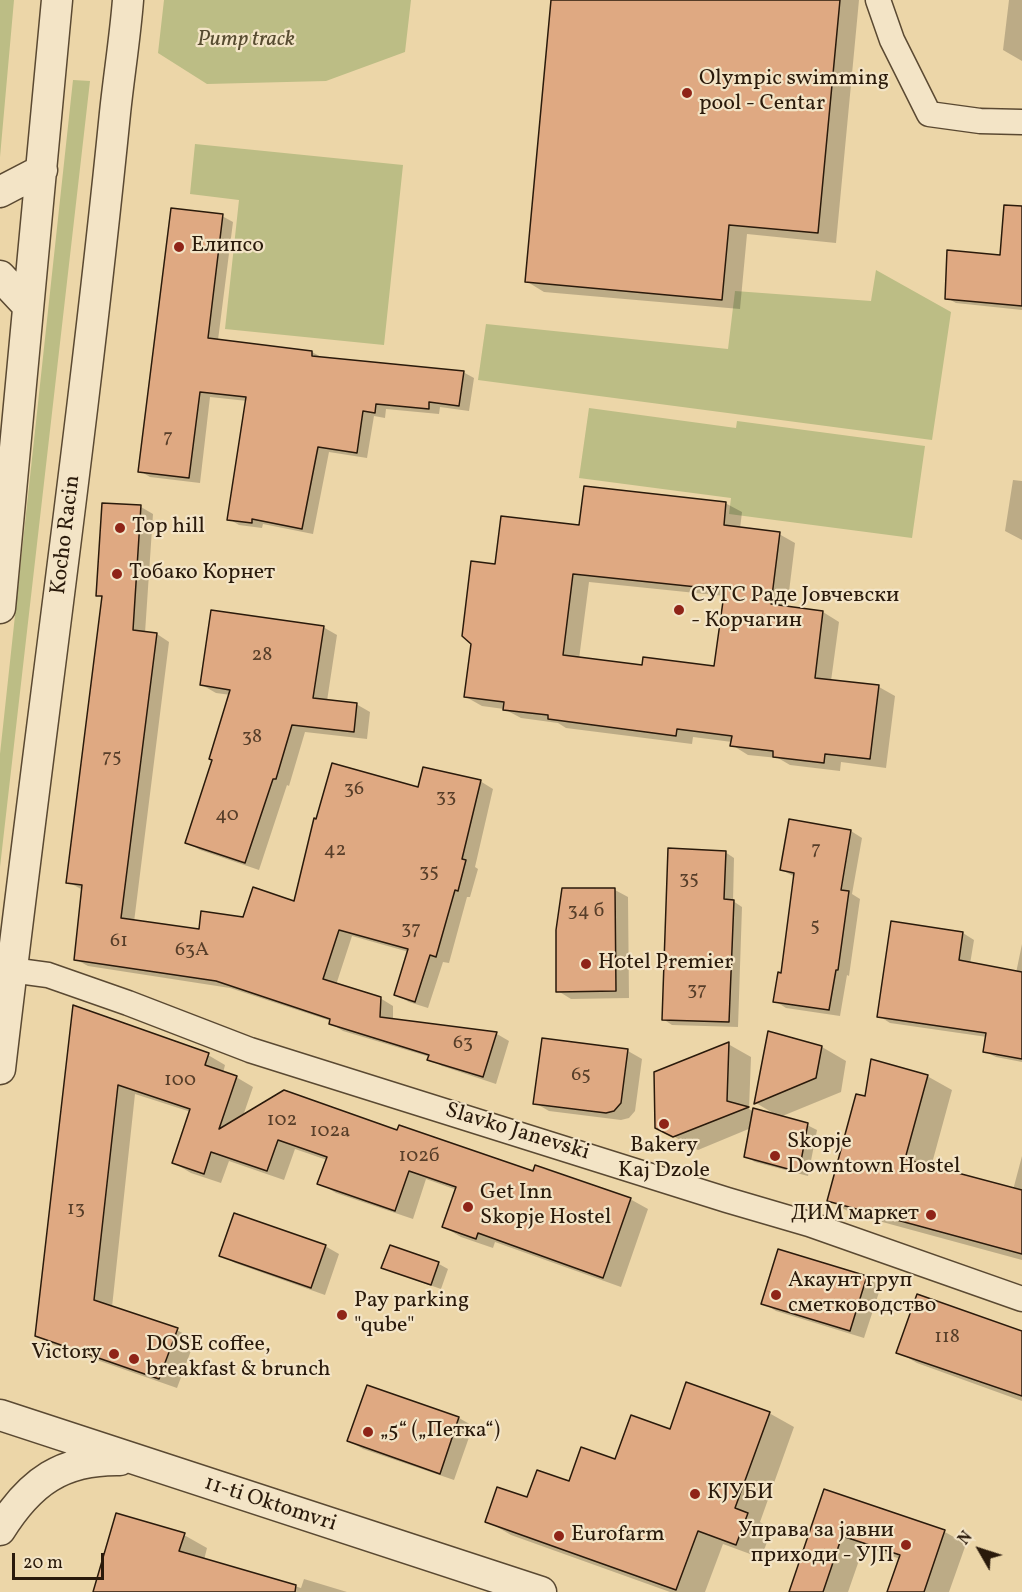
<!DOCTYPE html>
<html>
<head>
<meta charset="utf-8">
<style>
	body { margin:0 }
	#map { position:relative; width:1022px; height:1592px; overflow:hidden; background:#ecd6a8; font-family:Vollkorn,serif }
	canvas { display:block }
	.north { position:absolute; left:950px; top:1520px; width:60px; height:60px; -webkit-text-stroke:4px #f3e4c6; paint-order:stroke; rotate:309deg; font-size:16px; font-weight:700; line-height:24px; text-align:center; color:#2a1a0b }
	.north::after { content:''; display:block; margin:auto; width:21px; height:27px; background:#2a1a0b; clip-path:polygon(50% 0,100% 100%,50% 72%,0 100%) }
	.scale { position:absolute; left:12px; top:1553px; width:92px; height:27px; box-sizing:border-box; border:3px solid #2a1a0b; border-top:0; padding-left:8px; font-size:18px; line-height:21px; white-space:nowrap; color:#2a1a0b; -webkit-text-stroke:4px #f3e4c6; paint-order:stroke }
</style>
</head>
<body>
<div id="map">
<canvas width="1022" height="1592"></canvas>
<div class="north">N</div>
<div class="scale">20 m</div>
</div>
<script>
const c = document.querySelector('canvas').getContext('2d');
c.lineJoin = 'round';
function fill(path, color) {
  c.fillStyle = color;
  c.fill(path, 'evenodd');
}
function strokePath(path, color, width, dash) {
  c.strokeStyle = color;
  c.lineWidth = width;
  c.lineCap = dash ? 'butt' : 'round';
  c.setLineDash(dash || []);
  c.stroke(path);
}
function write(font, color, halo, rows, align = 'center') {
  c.font = font + ' Vollkorn,serif';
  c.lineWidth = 4.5;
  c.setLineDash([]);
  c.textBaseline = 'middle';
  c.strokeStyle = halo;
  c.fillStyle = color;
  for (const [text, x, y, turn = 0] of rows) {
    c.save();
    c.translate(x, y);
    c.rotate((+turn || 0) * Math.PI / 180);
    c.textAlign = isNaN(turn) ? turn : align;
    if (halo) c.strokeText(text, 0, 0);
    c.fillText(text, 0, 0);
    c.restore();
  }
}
fill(new Path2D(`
	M0 0H14L0 157Z
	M164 0H411L405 52 326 81 207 84 158 53Z
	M73 80 90 81 0 867V754Z
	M195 144 403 165 384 345 225 329 239 200 190 194Z
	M876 270 951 312 932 440 478 380 486 324 728 349 735 291 871 301Z
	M589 408 736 428 737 421 925 446 912 538 729 514 731 498 579 478Z`), '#bcbd85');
fill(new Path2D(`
	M553 0H859L836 243 747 234 740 309 544 292 526 281Z
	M1009 0H1022V61L1003 50Z
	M222 216 233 222 218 340 312 352 323 358 463 372 474 378 469 411 440 407 439 414 386 409 385 418 374 416 367 458 329 452 313 534 263 524 262 528 239 525 229 519 247 401 210 397 200 483 150 477 140 471Z
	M1022 232V310L956 303 947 298 1001 256Z
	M1013 480 1022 481V540L1005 531Z
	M725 503 742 512 740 529 779 534 795 543 787 608 823 612 839 622 831 681 879 687 895 696 886 768 841 762 840 771 790 765 778 758 748 755 732 745V742L693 737 692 744 566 728 558 723 521 718 504 709 482 706 466 697 496 566 580 527ZM589 582 725 596 715 668 643 667 579 659Z
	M141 507 153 514 145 633 157 634 169 642 134 922 200 931 295 903 419 789 480 781 493 789 475 867 478 869 470 897H467L449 963 443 962 428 1008 409 1002 396 995 409 952 352 936 336 985 380 998 393 1006V1020L497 1034 509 1041 496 1084 442 1066 429 1059 430 1057 343 1031 330 1023 331 1021 230 988 88 966 75 959 83 890 68 882 104 598 98 595Z
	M323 627 337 635 327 701 356 704 370 712 367 739 305 732 289 786 287 785 259 870 200 850 186 842 214 760 231 695 216 693 202 685Z
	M851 831 862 838 852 894 860 899 849 976 847 975 840 1016 786 1008 775 1001 782 974 795 877 782 870Z
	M725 852 734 858 733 901 742 907 738 1027 672 1025 663 1019Z
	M615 890 628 897 629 998 571 999 558 991Z
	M963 933 974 940 970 964 1016 973 1022 944V1062L996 1057 984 1051 987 1037 890 1023 879 1016Z
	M74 1007 208 1055 225 1065 223 1073 236 1077 253 1087 243 1116 398 1132 534 1173 630 1199 648 1209 621 1287 495 1242 493 1248 461 1237 444 1227 457 1190 426 1179 413 1219 336 1193 319 1183 327 1160 295 1149 284 1180 229 1161 221 1183 191 1173 174 1163 191 1112 135 1094 112 1307 177 1330 195 1340 177 1388 54 1345 37 1335Z
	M543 1040 628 1051 642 1059 635 1111 629 1118 621 1120 549 1111 535 1103Z
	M728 1044 751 1057 749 1109 754 1112 778 1116 756 1103 822 1047 846 1061 841 1092 780 1117 807 1125 817 1130 808 1176 755 1162 746 1157 751 1128 698 1150 657 1127Z
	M927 1076 952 1090 931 1167 1013 1190 1022 1156V1260L853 1214 828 1200 866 1097Z
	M325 1246 339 1254 325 1295 235 1263 221 1255Z
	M391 1247 439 1264 448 1269 441 1289 392 1272 383 1267Z
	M779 1251 867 1278 881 1286 864 1338 776 1311 763 1303Z
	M1022 1335V1401L917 1363 898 1352Z
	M368 1387 459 1418 473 1426 454 1480 363 1449 349 1441Z
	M769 1413 794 1427 760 1522 772 1529 761 1558 723 1544 705 1592H670L511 1535 487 1521 528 1499 570 1483 616 1461 670 1431Z
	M825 1491 945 1532 966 1544 949 1592H889L900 1559 864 1546 848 1592H790Z
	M184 1535 207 1548 204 1560 301 1588 304 1579 347 1592H95Z`), '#0003');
const building = new Path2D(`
	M551 0H840L818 233 729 225 722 300 525 282Z
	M1004 205 1022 206V306L945 299 947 250 1000 255Z
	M171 208 223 214 208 338 312 351V356L464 371 459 406 429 402V409L376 404 375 413 363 411 357 453 318 447 302 529 252 519V523L227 520 246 397 200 392 189 478 138 472Z
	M584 486 726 502 724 525 780 532 771 604 823 611 815 678 879 685 870 759 825 754 824 763 773 757V751L730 746 732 736 677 729 676 736 548 719V715L503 710 504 702 464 697 471 644 462 636 471 561 495 564 501 516 579 525ZM573 574 716 589 725 587 714 666 643 657 642 665 563 655Z
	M102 503 141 505 133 630 157 633 121 918 199 929 201 911 243 917 253 887 294 901 314 818 316 819 332 763 418 787 423 767 481 780 462 859 466 860 458 891 455 890 436 957 430 955 415 1002 394 995 408 949 339 930 323 979 381 997 380 1017 497 1032 483 1077 427 1060 429 1055 329 1024 330 1019 216 981 74 960 82 885 66 883 102 596H96Z
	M211 610 324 626 313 698 357 703 354 732 292 725 276 779H273L245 863 185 843 212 760 209 759 230 690 200 685Z
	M789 819 851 830 841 890 849 891 838 970H836L829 1010 773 1002 778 972 781 973 794 873 780 870Z
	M668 848 726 851 724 899 734 900 729 1022 662 1020Z
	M562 888H615L616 991 556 992V930Z
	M891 921 963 932 959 960 1022 972V1059L983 1052 986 1033 877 1017Z
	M73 1005 209 1053 205 1065 237 1076 219 1129 284 1090 397 1130 399 1125 533 1171 535 1165 631 1198 603 1278 478 1233 476 1239 442 1227 456 1187 409 1171 395 1211 317 1184 327 1157 278 1140 267 1171 211 1152 204 1174 172 1163 190 1109 118 1085 94 1300 178 1328 159 1379 35 1336Z
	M768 1031 822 1046 816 1078 754 1104Z
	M542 1038 628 1049 621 1103 614 1111 606 1113 533 1104Z
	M729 1042 727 1101 749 1107 673 1137 655 1128 654 1072Z
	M871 1059 928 1075 905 1159 1022 1190V1254L827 1201 856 1094 865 1096Z
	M753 1108 808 1123 799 1172 744 1157Z
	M234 1213 326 1245 311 1288 219 1256Z
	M390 1245 439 1262 431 1285 381 1268Z
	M778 1249 867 1276 850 1331 761 1304Z
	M917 1294 1022 1331V1396L896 1353Z
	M686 1382 770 1412 735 1508 748 1513 736 1545 698 1531 676 1590 485 1522 497 1487 527 1497 537 1470 569 1481 581 1447 615 1459 631 1415 670 1429Z
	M367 1385 459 1417 440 1474 347 1441Z
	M824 1489 945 1530 924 1592H887L900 1555 842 1536 823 1592H789Z
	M116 1513 185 1533 179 1551 296 1585 295 1592H93Z`);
fill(building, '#dfa982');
strokePath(building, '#2a1a0b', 1.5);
const minor = new Path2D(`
	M878 0 892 40 929 114 980 121 1022 122
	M11 970 48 975 128 1003 250 1050 727 1200 809 1224 1022 1299`);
const tertiary = new Path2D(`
	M0 192 42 170
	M0 276 28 306
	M0 608 57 0
	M0 1069C37 750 83 433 115 113 119 75 125 38 128 0
	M0 1415 541 1592
	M0 1530C30 1482 62 1459 120 1460`);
strokePath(minor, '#5a4932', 27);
strokePath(tertiary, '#5a4932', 33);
strokePath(minor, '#f3e4c6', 24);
strokePath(tertiary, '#f3e4c6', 30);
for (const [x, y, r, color] of [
	[687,93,6,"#8f2418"],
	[179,247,6,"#8f2418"],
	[120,528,6,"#8f2418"],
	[117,574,6,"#8f2418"],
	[679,610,6,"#8f2418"],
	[586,964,6,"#8f2418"],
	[664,1124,6,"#8f2418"],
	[775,1156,6,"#8f2418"],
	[468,1207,6,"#8f2418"],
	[931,1215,6,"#8f2418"],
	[776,1295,6,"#8f2418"],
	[342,1315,6,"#8f2418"],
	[114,1354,6,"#8f2418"],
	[134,1359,6,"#8f2418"],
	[368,1432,6,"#8f2418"],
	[695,1494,6,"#8f2418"],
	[559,1536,6,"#8f2418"],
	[906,1545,6,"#8f2418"]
]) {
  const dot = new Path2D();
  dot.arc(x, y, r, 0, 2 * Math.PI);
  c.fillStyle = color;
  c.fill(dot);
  strokePath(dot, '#f3e4c6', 2);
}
write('20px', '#573e29', null, [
	["7",168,438],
	["28",262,656],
	["38",252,738],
	["75",112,758],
	["36",354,790],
	["33",446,798],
	["40",227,816],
	["7",816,850],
	["42",335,851],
	["35",429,873],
	["35",689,880],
	["34 б",586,912],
	["5",815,927],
	["37",411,930],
	["61",119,942],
	["63А",192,951],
	["37",697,991],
	["63",463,1044],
	["65",581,1076],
	["100",180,1081],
	["102",282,1121],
	["102а",330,1132],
	["102б",419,1157],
	["13",76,1210],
	["118",947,1338]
]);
write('italic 22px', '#564b30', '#f3e4c6', [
	["Pump track",246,41]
]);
write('22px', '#2a1a0b', '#f3e4c6', [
	["Olympic swimming",699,80],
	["pool - Centar",699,105],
	["Елипсо",191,247],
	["Top hill",132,528],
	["Тобако Корнет",129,574],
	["СУГС Раде Јовчевски",691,597],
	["- Корчагин",691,622],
	["Hotel Premier",598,964],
	["Skopje",787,1143],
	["Downtown Hostel",787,1168],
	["Bakery",664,1147,"center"],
	["Kaj Dzole",664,1172,"center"],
	["Get Inn",480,1194],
	["Skopje Hostel",480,1219],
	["ДИМ маркет",919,1215,"right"],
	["Акаунт груп",788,1282],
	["сметководство",788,1307],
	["Pay parking",354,1302],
	["\"qube\"",354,1327],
	["DOSE coffee,",146,1346],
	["breakfast & brunch",146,1371],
	["Victory",102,1354,"right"],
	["„5“ („Петка“)",380,1432],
	["КЈУБИ",707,1494],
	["Управа за јавни",894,1532,"right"],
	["приходи - УЈП",894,1557,"right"],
	["Eurofarm",571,1536]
], 'left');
write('22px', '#2a1a0b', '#f3e4c6', [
	["Kocho Racin",67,535,-83],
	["Slavko Janevski",517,1133,17],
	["11-ti Oktomvri",270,1505,18]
]);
</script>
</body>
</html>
